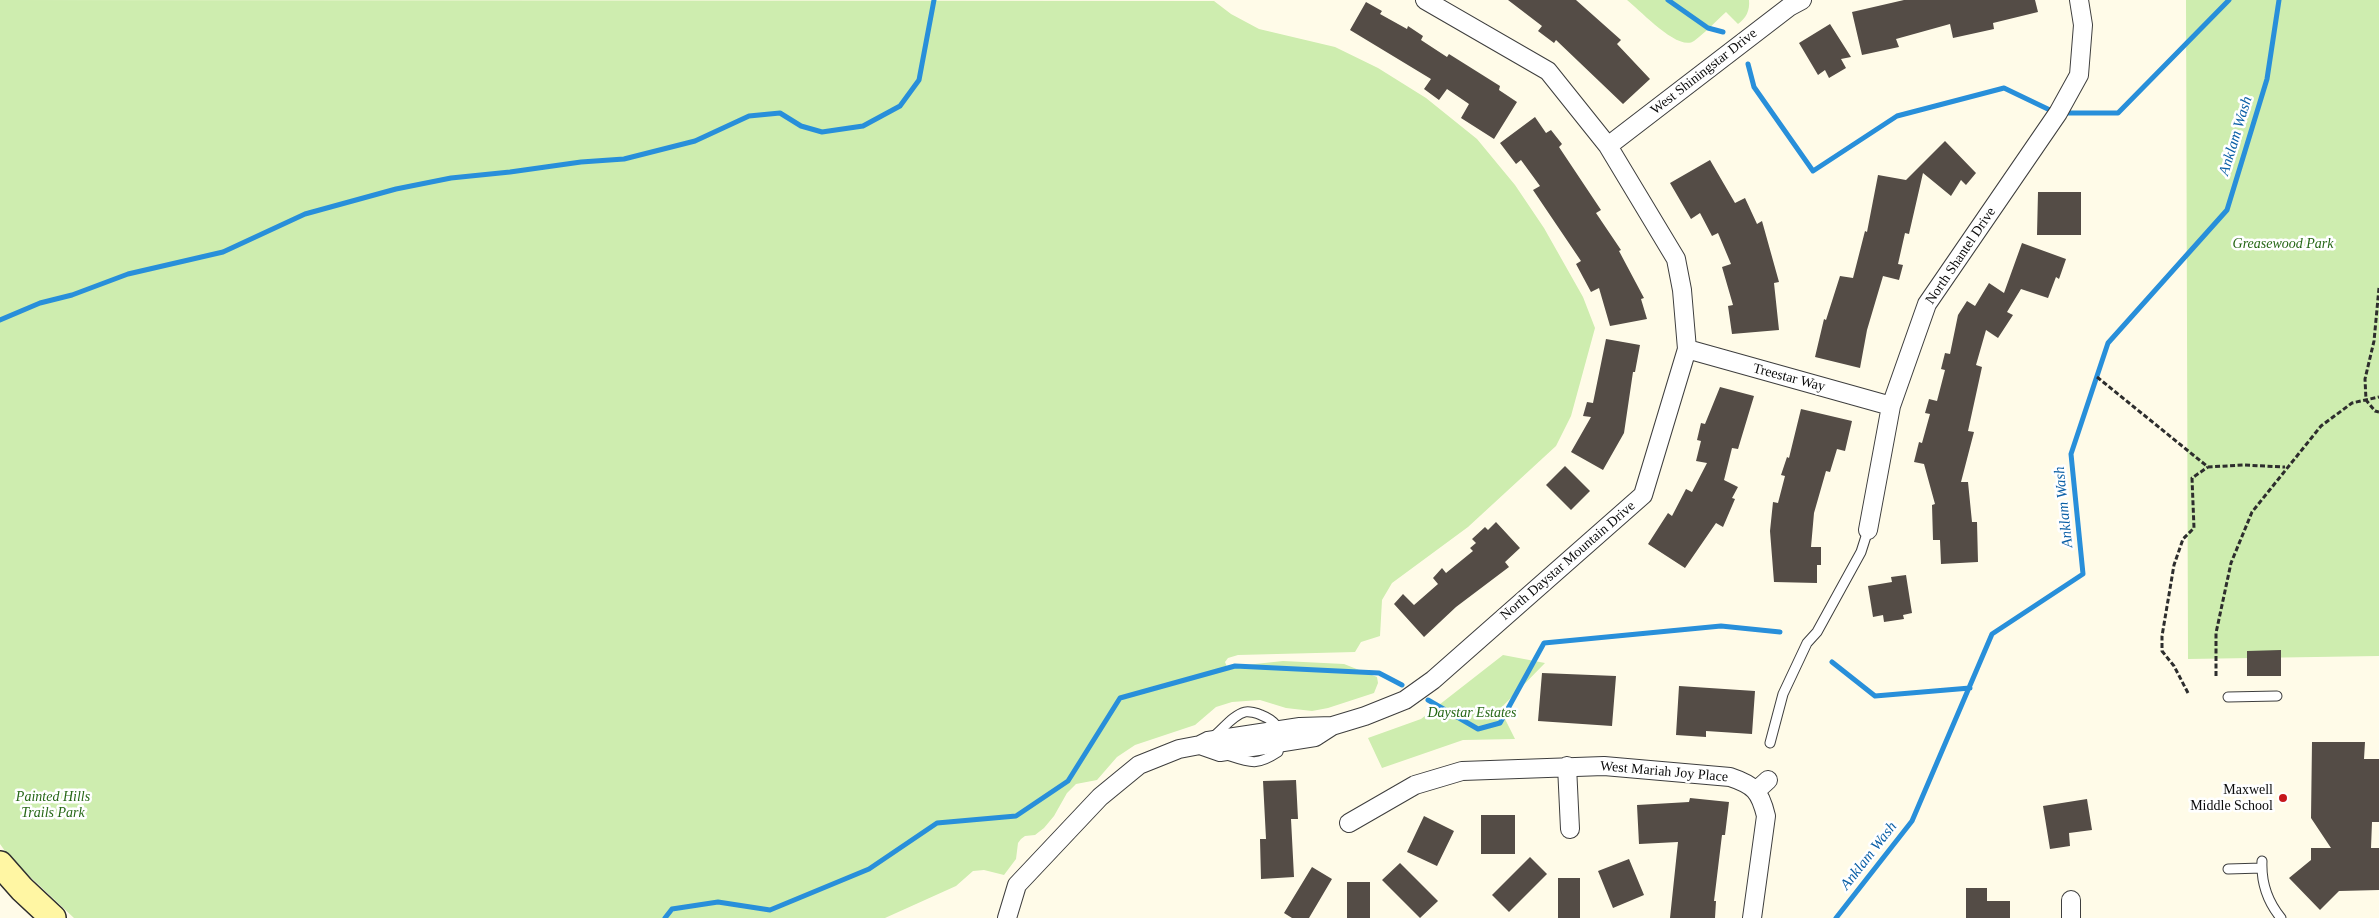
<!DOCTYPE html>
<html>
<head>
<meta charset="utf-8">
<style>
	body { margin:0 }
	canvas { display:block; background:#fffbe8 }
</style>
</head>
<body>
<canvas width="2379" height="918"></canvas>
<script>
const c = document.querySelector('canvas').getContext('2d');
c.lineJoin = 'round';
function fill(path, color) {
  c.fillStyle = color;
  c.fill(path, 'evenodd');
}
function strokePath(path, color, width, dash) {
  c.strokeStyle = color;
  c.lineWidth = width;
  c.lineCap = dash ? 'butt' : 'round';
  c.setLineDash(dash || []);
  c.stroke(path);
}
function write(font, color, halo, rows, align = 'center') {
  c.font = font + ' "Times New Roman",serif';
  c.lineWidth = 5;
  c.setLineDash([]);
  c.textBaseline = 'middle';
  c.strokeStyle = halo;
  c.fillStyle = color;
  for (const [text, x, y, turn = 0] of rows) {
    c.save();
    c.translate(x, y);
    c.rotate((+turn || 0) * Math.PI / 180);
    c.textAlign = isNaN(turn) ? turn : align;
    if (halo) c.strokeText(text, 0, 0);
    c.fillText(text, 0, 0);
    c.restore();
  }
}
fill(new Path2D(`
	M0 0 1214 1 1231 14 1259 29 1335 47 1378 68 1426 98 1477 139 1515 185 1544 228 1583 297 1595 328 1571 416 1556 446 1468 527 1392 583 1382 600 1380 636 1361 642 1355 652 1238 655 1228 658 1225 662 1227 667 1283 661 1344 664 1377 677 1378 683 1374 693 1328 708 1312 711 1286 708 1260 700 1232 702 1216 707 1195 725 1135 745 1117 757 1097 780 1076 784 1067 793 1054 816 1044 828 1035 835 1025 836 1021 839 1018 843 1016 859 1004 875 984 870 973 871 956 886 885 918H74L10 858 0 844Z
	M1627 0H1749C1750 11 1746 18 1738 24L1726 12C1716 21 1705 33 1694 41 1678 52 1640 10 1627 0Z
	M2186 0H2379V656L2188 659Z
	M1503 655 1545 663 1500 709 1515 739 1463 740 1382 768 1368 738 1421 719Z`), '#ceedaf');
strokePath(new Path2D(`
	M1668 0 1708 28 1723 32
	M1748 64 1754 87 1813 171 1897 116 2004 88 2054 112
	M2062 113H2118L2229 0
	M0 320 40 303 72 295 128 274 223 252 305 214 396 189 451 178 510 172 581 162 624 159 695 141 749 116 780 113 801 126 822 132 863 126 900 106 919 80 934 0
	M1832 662 1875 696 1970 688
	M1428 700 1478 729 1500 723 1544 643 1721 626 1780 632
	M665 918 672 909 718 902 770 910 869 869 937 823 1016 816 1068 781 1120 698 1235 666 1379 673 1402 685
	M1836 918 1912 821 1992 634 2083 574 2071 454 2108 343 2227 210 2267 79 2279 0`), '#288fda', 5);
fill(new Path2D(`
	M1508 0H1576L1621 40 1617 44 1650 79 1623 104 1556 40 1554 43 1538 31 1542 26Z
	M1904 0H2035L2038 12 1993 23 1994 29 1953 38 1950 24 1896 39 1899 47 1862 55 1852 12Z
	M1366 2 1382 11 1380 14 1407 29 1408 26 1423 36 1421 40 1447 57 1449 54 1500 86 1499 90 1517 102 1494 139 1461 118 1469 104 1447 89 1439 100 1424 89 1431 79 1350 30Z
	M1830 24 1851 57 1841 59 1846 68 1829 78 1825 70 1818 75 1799 43Z
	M1535 117 1546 133 1551 130 1562 144 1559 147 1601 210 1596 213 1621 250 1619 251 1644 298 1641 299 1647 319 1610 326 1599 288 1591 292 1576 264 1581 261 1533 190 1540 186 1521 160 1516 164 1500 143Z
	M1945 141 1976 173 1966 185 1961 180 1951 196 1923 173 1909 234 1905 233 1898 264 1903 265 1899 280 1883 276 1867 330 1860 368 1815 357 1824 319 1826 320 1840 276 1853 278 1865 231 1867 232 1878 175 1906 180Z
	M1710 160 1735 203 1745 198 1757 224 1762 221 1779 282 1774 283 1779 330 1732 334 1728 306 1733 305 1722 267 1731 264 1718 233 1712 236 1700 213 1691 219 1670 183Z
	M2038 192H2081V235H2037Z
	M2022 243 2066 259 2059 279 2056 277 2048 298 2021 289 2007 312 2013 315 1998 338 1986 330 1976 365 1982 367 1968 431 1974 432 1961 482H1968L1972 522H1977L1978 562 1941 564 1940 540H1933L1932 505 1935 504 1924 464 1914 462 1919 442 1922 443 1930 414 1925 413 1929 399 1937 401 1945 370 1941 369 1945 353 1950 354 1958 315 1967 301 1975 306 1989 283 2004 293Z
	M1606 339 1640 345 1635 372H1633L1624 433 1603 470 1571 452 1591 417 1583 416 1587 402 1593 403Z
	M1720 387 1754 396 1738 449 1732 448 1724 480 1738 487 1732 498 1735 499 1723 527 1716 523 1685 568 1648 544 1668 513 1672 516 1686 489 1692 492 1707 463 1696 461 1701 441 1697 440 1701 423 1705 424Z
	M1801 409 1852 421 1845 451 1837 449 1830 472 1826 471 1814 513 1811 547H1821V565H1817V583L1774 582 1770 531 1773 502 1778 503 1785 476 1781 475 1787 457 1789 458Z
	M1565 466 1590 491 1571 510 1546 485Z
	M1496 522 1520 548 1505 562 1509 567 1456 607 1424 637 1394 604 1403 594 1414 605 1438 584 1433 578 1442 568 1446 573 1473 551 1470 548 1476 543 1472 539 1485 527 1488 530Z
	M1906 575 1912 613 1903 615 1904 619 1884 622 1883 615 1873 617 1868 586 1892 582 1891 577Z
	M2281 650V676H2247V651Z
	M1542 673 1616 676 1612 726 1538 721Z
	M1679 686 1755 691 1752 734 1706 731V737L1676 735Z
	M2312 742H2365L2364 759H2379V822H2372L2371 848H2379V890L2339 891 2320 910 2289 878 2311 860V848H2331L2311 818Z
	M1296 780 1298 819H1291L1294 877 1261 879 1260 839H1266L1263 781Z
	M1690 798 1729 802 1725 835H1722L1714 901H1716L1715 918H1670L1678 842 1639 844 1637 805 1689 802Z
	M2087 799 2092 830 2069 833 2070 846 2050 849 2043 806Z
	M1481 815H1515V854H1481Z
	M1424 816 1454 831 1437 866 1407 852Z
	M1530 857 1547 874 1509 912 1492 895Z
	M1629 859 1644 895 1613 908 1598 871Z
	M1400 863 1438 901 1420 918 1382 880Z
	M1312 867 1332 879 1309 918H1292L1284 913Z
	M1558 878H1580V918H1558Z
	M1347 882H1370V918H1347Z
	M1966 888H1987V901H2010V918H1966Z`), '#544c46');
const service = new Path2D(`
	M2228 697 2277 696
	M1213 737C1223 729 1233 715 1245 712 1249 711 1257 713 1261 715 1279 722 1284 734 1278 752 1257 766 1251 763 1227 755
	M1770 743 1783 694 1807 643 1817 632 1861 552 1868 530
	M2262 861C2261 883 2267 901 2281 918
	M2228 869 2262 868`);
const minor = new Path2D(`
	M1608 146 1789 7 1802 0
	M1687 349 1891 406
	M1868 530 1891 406 1927 304 2058 113 2079 75 2083 25 2079 0
	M1332 726 1300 727 1208 741 1200 745 1220 752 1315 737 1332 726 1365 716 1405 700 1433 680 1643 495 1687 349 1682 290 1676 259 1608 146 1548 71 1425 0
	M1567 766 1570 829
	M1756 791 1768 780
	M1349 823 1415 785 1462 771 1604 766 1730 777C1754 785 1760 791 1766 816L1752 918
	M2071 900V918
	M1007 918 1017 885 1100 797 1139 765 1179 749 1200 745`);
const secondary = new Path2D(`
	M0 864 22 889 53 918`);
strokePath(service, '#3e3e3e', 11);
strokePath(minor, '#3e3e3e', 20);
strokePath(secondary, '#2d2d2d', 28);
strokePath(new Path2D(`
	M2379 288 2374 341 2365 379 2366 400 2375 411 2379 412
	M2097 377 2208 467 2244 465 2285 467
	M2216 676V633L2231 563 2252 512 2321 426 2352 403 2379 397
	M2188 693 2174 666 2162 651V636L2174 565 2183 539 2194 528 2192 478 2208 467`), '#2d2d2d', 3, [5, 2.5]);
strokePath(service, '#fff', 9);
strokePath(minor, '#fff', 18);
strokePath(secondary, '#fff6a3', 25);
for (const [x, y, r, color] of [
	[2283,798,5,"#c6171c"]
]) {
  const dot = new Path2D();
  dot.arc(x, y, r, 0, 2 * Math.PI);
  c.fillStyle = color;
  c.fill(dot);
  strokePath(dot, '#fff', 2);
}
write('14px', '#0b0b0b', '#fff', [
	["West Shiningstar Drive",1704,72,-38],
	["North Shantel Drive",1961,256,-56],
	["Treestar Way",1789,378,15],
	["North Daystar Mountain Drive",1568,561,-41],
	["West Mariah Joy Place",1664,772,5]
]);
write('italic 14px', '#266716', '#fff', [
	["Greasewood Park",2283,244],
	["Daystar Estates",1472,713],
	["Painted Hills",53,797],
	["Trails Park",53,813]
]);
write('14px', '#0b0b0b', '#fff', [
	["Maxwell",2273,790],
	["Middle School",2273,806]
], 'right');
write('italic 15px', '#0a5fa6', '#fff', [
	["Anklam Wash",2236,136,-73],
	["Anklam Wash",2064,507,-96],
	["Anklam Wash",1869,856,-52]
]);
</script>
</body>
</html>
